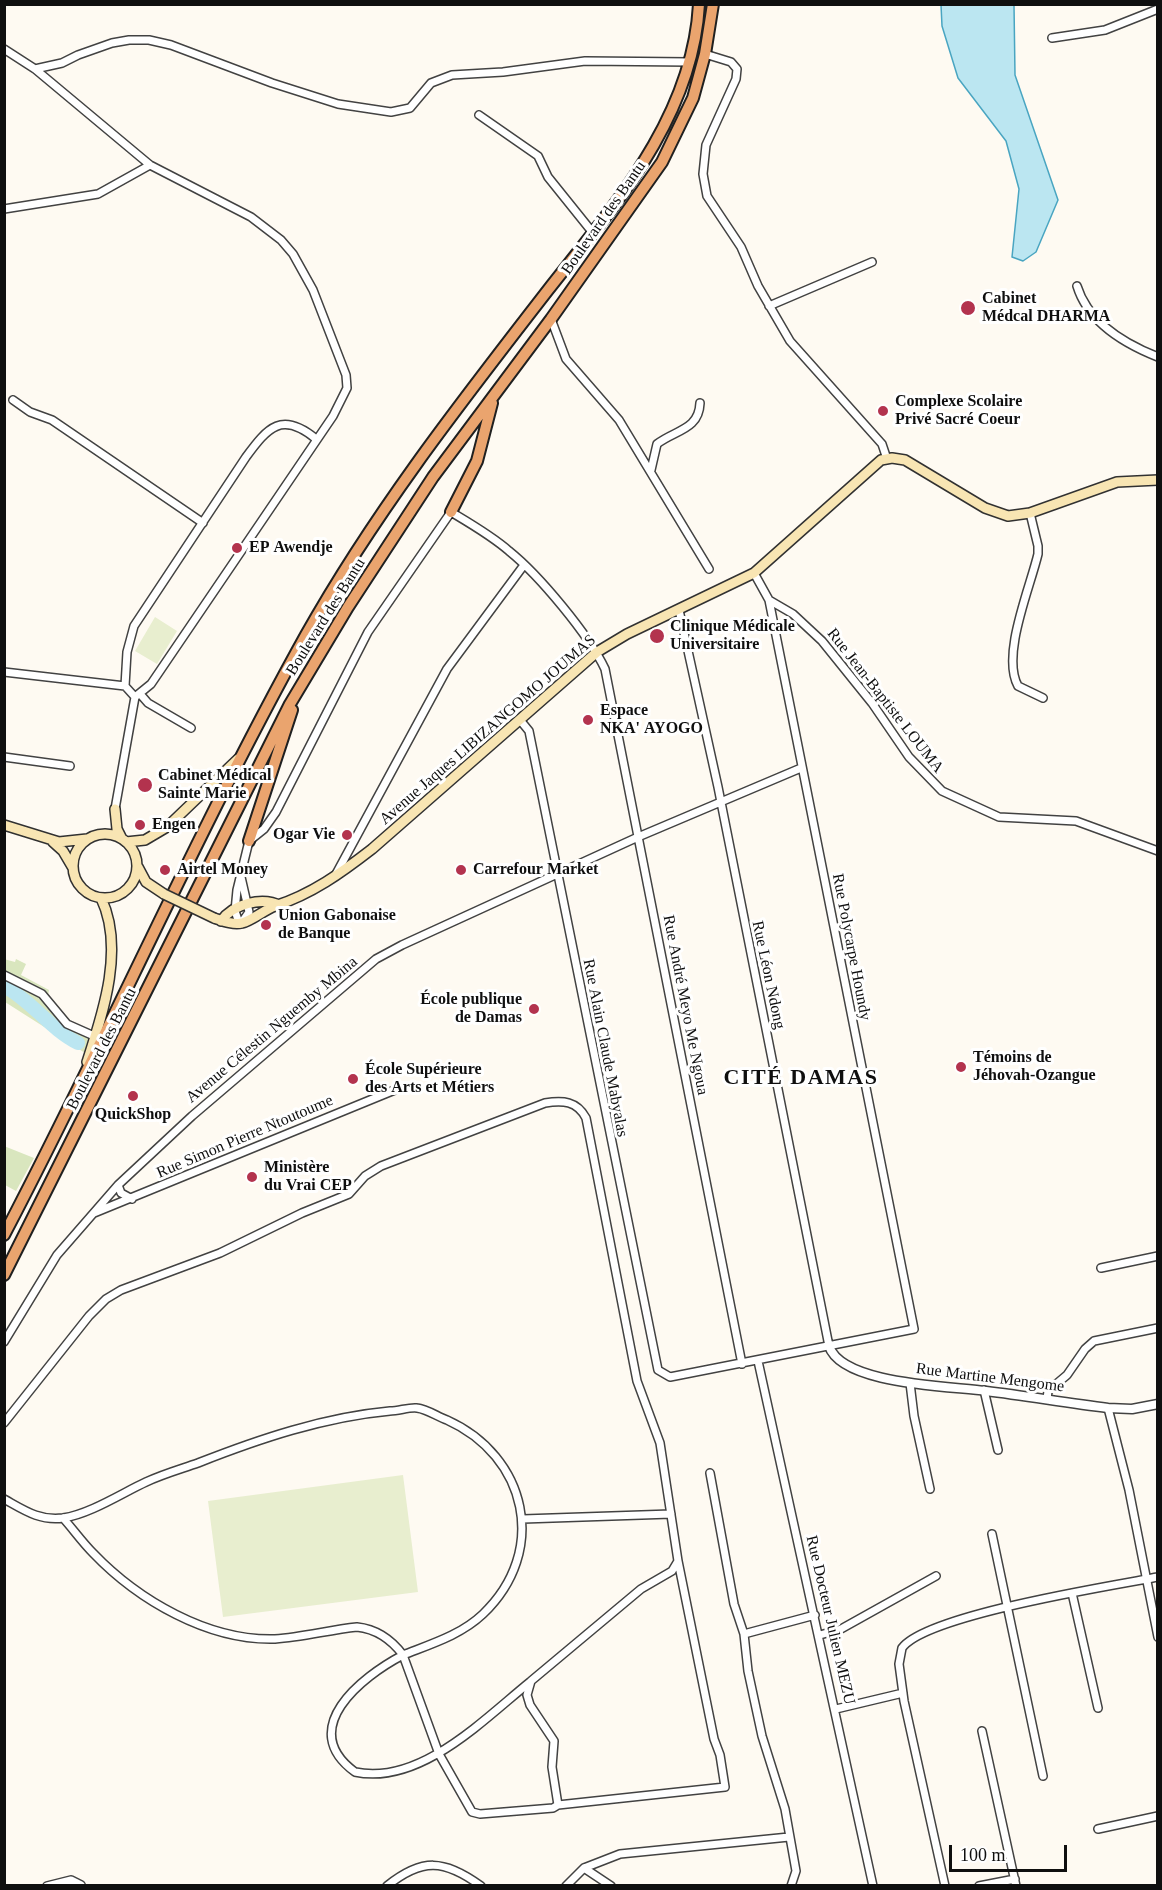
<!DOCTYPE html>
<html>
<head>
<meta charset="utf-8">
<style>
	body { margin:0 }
	#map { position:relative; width:1162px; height:1890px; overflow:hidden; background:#fefaf2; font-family:"Times New Roman",serif }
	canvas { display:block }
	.frame { position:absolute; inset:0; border:6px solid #0f0f0f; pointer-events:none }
	.scale { position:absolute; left:949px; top:1845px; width:118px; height:27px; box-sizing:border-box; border:3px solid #0f0f0f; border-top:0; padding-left:8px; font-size:18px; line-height:21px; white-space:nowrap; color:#0f0f0f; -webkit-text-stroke:4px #fff; paint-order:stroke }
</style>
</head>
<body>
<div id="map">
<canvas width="1162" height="1890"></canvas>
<div class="frame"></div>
<div class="scale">100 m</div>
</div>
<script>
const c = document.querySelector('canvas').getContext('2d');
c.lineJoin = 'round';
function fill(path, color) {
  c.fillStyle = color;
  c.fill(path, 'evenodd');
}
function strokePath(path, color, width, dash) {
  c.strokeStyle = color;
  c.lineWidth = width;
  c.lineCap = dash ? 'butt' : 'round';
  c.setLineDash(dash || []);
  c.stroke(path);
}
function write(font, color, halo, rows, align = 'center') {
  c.font = font + ' "Times New Roman",serif';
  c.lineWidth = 6;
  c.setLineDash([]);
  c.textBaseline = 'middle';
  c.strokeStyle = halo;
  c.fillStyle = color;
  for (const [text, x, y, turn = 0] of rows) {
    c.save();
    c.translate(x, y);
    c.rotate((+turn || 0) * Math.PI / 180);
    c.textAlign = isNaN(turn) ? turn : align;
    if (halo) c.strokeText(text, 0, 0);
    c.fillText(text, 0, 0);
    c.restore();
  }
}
fill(new Path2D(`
	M4 959 15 962 16 959 26 964 21 975 49 990 46 1007 91 1033 85 1053 5 1002Z
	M4 1146 34 1158 16 1191 5 1185Z`), '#d9e6be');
fill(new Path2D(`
	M155 617 177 631 157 664 135 651Z
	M403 1475 418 1592 223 1617 208 1501Z`), '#e8eecf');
const water = new Path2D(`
	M941 5H1014L1015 75 1058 200 1036 252 1023 261 1012 257 1019 189 1006 141 958 78 942 26Z`);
fill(water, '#bbe6f1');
strokePath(water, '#49a5c1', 1.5);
strokePath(new Path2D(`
	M4 986C32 1001 50 1029 78 1043`), '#bbe6f1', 14);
const minor = new Path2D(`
	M1052 38 1105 30 1158 9
	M4 49 35 69 150 165 251 217 281 240 293 254 313 290 346 375 347 388 333 416 151 684 135 697
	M705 54 731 62 737 69 736 79 706 145 703 174 707 196 741 247 758 286 790 341 882 444 887 459
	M35 69 62 63 78 55 112 43 129 40H149L171 45 272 83 338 104 391 112 410 108 431 83 452 75 503 72 585 61 690 62
	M479 115 538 156 548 177 593 233
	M4 209 98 194 150 165
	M1077 286C1088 322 1125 344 1158 357
	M769 306 872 262
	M551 319 566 359 619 420 709 569
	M13 400 30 412 52 420 203 523
	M651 470 657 444C675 430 699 430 700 403
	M1030 513 1038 546V554C1030 588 1001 655 1018 686L1043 698
	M769 600 793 614 822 641 872 703 909 757 942 791 999 817 1076 821 1158 851
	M679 610 718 787 829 1346
	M4 672 125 686
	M141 695 148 703 191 728
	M135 697 125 686 127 652 134 626 246 457C268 427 282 411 316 439
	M520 720 529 731 658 1370 670 1377 914 1329 769 600 754 573
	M4 757 70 766
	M115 809 135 697
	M335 876 447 669 524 565
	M241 877 249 912 242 922
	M239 923 235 911 237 890 249 841 264 829 276 812 368 632 451 512C471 524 492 536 509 551 539 575 589 635 605 669L742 1364
	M4 975 42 994 67 1024 94 1036
	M118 1185 121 1193 132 1199
	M94 1213 402 1087
	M1101 1268 1158 1256
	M4 1342 57 1255 118 1185 192 1116 376 959 402 945 638 837 801 768
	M758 1361 873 1886
	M910 1383 914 1416 930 1489
	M984 1390 998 1450
	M1047 1399 1048 1391 1067 1375 1085 1349 1094 1341 1158 1328
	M1108 1408 1129 1490 1158 1637
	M4 1423 89 1316 106 1299 121 1290 220 1253 302 1213 349 1194 365 1176 381 1166 545 1103C563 1100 577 1101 586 1118L637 1381 660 1443 678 1561 672 1571 641 1589 531 1681 527 1695 530 1705 554 1741 552 1767 558 1805 553 1808 480 1814 472 1812 439 1754 403 1655C431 1644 461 1635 483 1614 549 1551 527 1456 447 1420 438 1417 427 1409 417 1408 409 1407 399 1411 390 1411 324 1417 259 1439 198 1463 181 1469 163 1474 146 1482 122 1493 90 1514 63 1518 39 1521 24 1510 4 1499
	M710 1473 734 1604 744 1634 748 1671 762 1736 785 1809 796 1871 791 1886
	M63 1518C73 1529 82 1542 93 1553 138 1600 208 1641 275 1639 303 1637 329 1630 357 1627 376 1629 391 1639 403 1655 361 1677 296 1729 355 1772 420 1786 484 1719 530 1682
	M523 1519 671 1514
	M992 1534 1043 1776
	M1072 1593 1098 1708
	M744 1634 815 1615
	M820 1635 841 1629 936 1576
	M836 1709 903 1693
	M982 1731 1016 1886
	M558 1805 725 1787 720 1755 714 1739 678 1561
	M1098 1829 1158 1816
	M584 1868 611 1886
	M47 1886 71 1880 81 1885
	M387 1886C422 1858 444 1859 481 1886
	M566 1886 584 1868 620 1854 789 1837
	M945 1886 904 1701 899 1664 902 1648C926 1615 1110 1586 1158 1577
	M979 1886 1015 1879`);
const tertiary = new Path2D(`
	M829 1346C842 1385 951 1386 986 1391 1027 1396 1067 1403 1108 1408L1132 1409 1158 1404`);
const secondary = new Path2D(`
	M115 809 117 829 122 839
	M4 825 59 842 87 839
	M73 866a32 32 0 1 1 64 0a32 32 0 1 1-64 0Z
	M53 842 63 851 73 868
	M126 842 145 840 167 827 238 759
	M138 867 146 882 164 894
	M214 918C223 921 233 925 242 923 253 920 264 910 275 906 312 894 341 873 372 849L597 652 627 634 754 573 881 460 892 458 905 460 985 508 1008 516 1030 513 1117 482 1158 480
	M221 921C233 904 262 896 281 906
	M87 1062C103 1013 125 948 101 898`);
const trunk = new Path2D(`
	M451 512 477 461 492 403
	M249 841 292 710
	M4 1235C108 1037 197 831 306 635 375 512 462 401 548 290 614 206 693 117 699 4
	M4 1275 290 704 348 607 433 477 551 319 662 162 693 98 705 54 713 4`);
strokePath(minor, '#424242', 10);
strokePath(tertiary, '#424242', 11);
strokePath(secondary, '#313131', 12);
strokePath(trunk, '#202020', 14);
strokePath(minor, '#fff', 7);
strokePath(tertiary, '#fff', 8);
strokePath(secondary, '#f8e5b3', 9);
strokePath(trunk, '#eaa46e', 10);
const secondaryBridge = new Path2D(`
	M164 894 214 918`);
strokePath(secondaryBridge, '#313131', 12, []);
strokePath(secondaryBridge, '#f8e5b3', 9);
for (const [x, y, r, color] of [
	[968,308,8,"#b3334e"],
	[883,411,6,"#b3334e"],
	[237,548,6,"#b3334e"],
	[657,636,8,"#b3334e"],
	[588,720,6,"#b3334e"],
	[145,785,8,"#b3334e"],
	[140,825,6,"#b3334e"],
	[347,835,6,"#b3334e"],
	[165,870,6,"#b3334e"],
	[461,870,6,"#b3334e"],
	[266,925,6,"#b3334e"],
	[534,1009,6,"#b3334e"],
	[961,1067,6,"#b3334e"],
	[353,1079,6,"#b3334e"],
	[133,1096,6,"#b3334e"],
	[252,1177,6,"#b3334e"]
]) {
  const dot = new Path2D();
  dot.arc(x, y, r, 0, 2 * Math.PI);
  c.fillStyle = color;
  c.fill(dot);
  strokePath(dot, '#fff', 2);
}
write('16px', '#0f0f0f', '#fff', [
	["Boulevard des Bantu",604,218,-55],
	["Boulevard des Bantu",326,617,-58],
	["Rue Jean-Baptiste LOUMA",885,701,52],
	["Avenue Jaques LIBIZANGOMO JOUMAS",488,730,-41],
	["Rue Polycarpe Houndy",851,947,79],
	["Rue Léon Ndong",768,975,78],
	["Rue André Meyo Me Ngoua",685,1005,79],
	["Avenue Célestin Nguemby Mbina",272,1030,-40],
	["Rue Alain Claude Mabyalas",605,1048,79],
	["Boulevard des Bantu",102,1049,-63],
	["Rue Simon Pierre Ntoutoume",245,1137,-23],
	["Rue Martine Mengome",990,1378,7],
	["Rue Docteur Julien MEZU",830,1620,77]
]);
write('bold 16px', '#0f0f0f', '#fff', [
	["Cabinet",982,299],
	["Médcal DHARMA",982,317],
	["Complexe Scolaire",895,402],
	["Privé Sacré Coeur",895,420],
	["EP Awendje",249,548],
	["Clinique Médicale",670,627],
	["Universitaire",670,645],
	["Espace",600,711],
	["NKA' AYOGO",600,729],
	["Cabinet Médical",158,776],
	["Sainte Marie",158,794],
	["Engen",152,825],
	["Ogar Vie",335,835,"right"],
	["Airtel Money",177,870],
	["Carrefour Market",473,870],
	["Union Gabonaise",278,916],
	["de Banque",278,934],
	["École publique",522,1000,"right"],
	["de Damas",522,1018,"right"],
	["Témoins de",973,1058],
	["Jéhovah-Ozangue",973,1076],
	["École Supérieure",365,1070],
	["des Arts et Métiers",365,1088],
	["QuickShop",133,1115,"center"],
	["Ministère",264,1168],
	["du Vrai CEP",264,1186]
], 'left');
c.letterSpacing = '1.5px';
write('bold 22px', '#0f0f0f', '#fff', [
	["CITÉ DAMAS",801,1078]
]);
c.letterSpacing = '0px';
</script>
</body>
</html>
